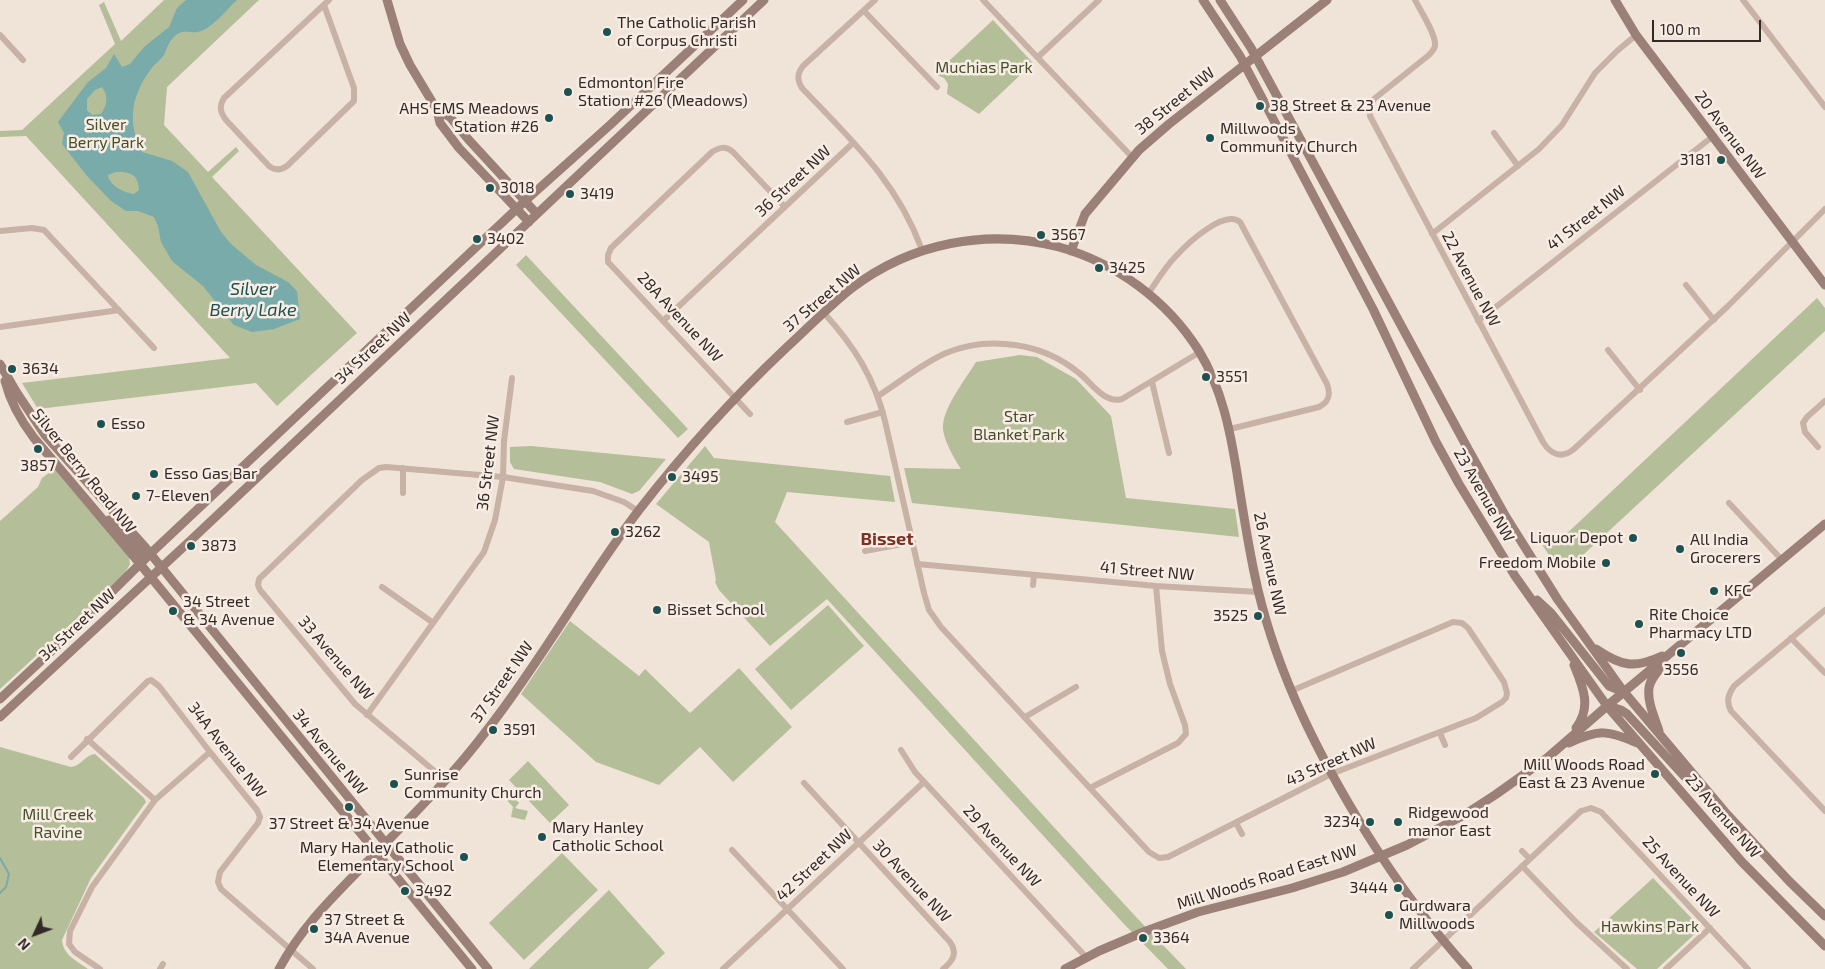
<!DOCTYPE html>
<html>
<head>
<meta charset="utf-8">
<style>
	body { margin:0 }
	#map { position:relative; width:1825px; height:969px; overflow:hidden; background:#f0e3d8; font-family:"Exo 2",sans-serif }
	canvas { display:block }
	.north { position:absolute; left:10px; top:909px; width:50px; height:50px; -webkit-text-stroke:4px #f8ede4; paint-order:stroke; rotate:227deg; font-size:14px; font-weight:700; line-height:20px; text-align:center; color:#332926 }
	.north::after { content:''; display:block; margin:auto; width:18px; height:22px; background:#332926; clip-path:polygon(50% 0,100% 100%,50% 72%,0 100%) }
	.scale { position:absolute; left:1652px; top:20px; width:109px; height:22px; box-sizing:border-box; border:2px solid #332926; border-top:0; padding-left:6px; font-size:15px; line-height:18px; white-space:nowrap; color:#332926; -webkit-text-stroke:4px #f8ede4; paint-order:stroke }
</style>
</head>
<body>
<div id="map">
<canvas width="1825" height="969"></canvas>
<div class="north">N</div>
<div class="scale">100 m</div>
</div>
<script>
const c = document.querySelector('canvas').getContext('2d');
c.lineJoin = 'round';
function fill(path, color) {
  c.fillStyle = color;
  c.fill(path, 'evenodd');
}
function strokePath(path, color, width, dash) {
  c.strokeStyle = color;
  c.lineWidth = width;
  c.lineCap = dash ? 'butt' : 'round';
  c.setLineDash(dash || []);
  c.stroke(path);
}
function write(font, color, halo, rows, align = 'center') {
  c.font = font + ' "Exo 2",sans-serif';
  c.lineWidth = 5;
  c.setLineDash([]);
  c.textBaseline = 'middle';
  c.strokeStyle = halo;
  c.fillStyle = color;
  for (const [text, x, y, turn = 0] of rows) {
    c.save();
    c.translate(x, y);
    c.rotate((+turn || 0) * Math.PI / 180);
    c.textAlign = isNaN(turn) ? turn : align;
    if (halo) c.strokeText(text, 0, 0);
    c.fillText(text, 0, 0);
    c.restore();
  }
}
fill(new Path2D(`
	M164 0H259L167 87 164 125 208 172 236 147 239 151 212 177 357 333 277 406 256 383 38 409 22 383 230 358 26 136 0 137V131L22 130 115 44 99 5 104 2 121 41Z
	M993 20 1033 63 979 114 947 94 948 84 944 78 935 74Z
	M526 255 688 429 678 438 516 265Z
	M1817 298 1825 308V331L1570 567 1555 564 1537 537 1561 539Z
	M1020 355 1037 357 1076 379 1111 416 1126 498 1235 509 1239 537 912 503 904 468 961 469C954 458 942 438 943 425 945 405 965 380 976 362Z
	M531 446 666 459 639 491 632 494 600 482 514 469 510 462V447Z
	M705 446 714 458 890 476 895 502 787 492 775 522 1136 917 1186 969H1168L1123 923 827 599 770 646 719 590 715 582 716 580 709 542 656 504Z
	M54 469 129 557 130 564 124 575 0 689V521L38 487 42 478Z
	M828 605 864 646 791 710 755 669Z
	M570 621 639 676 645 669 690 713 739 668 792 727 733 782 700 747 659 785 596 762 521 694Z
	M0 747 71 767C81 766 85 755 95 754L144 798 146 802 91 878 62 940C63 955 77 961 88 969H0Z
	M528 761 569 805 550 823 509 780Z
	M509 791 519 803 515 808 528 811 525 820 511 817 513 807 503 796Z
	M562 853 598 890 524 960 489 923Z
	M1653 878 1699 926V930L1657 969H1637L1594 932Z
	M609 890 665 953 648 969H529Z`), '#b4be99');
fill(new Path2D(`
	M186 0H237C226 10 213 28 198 32 192 33 184 30 179 33 169 39 168 46 164 55 161 60 154 64 151 69 131 96 127 122 142 152L172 161 188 172 221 232 231 244 256 265 288 282 297 291 300 319 274 329 252 332 234 325 203 286 172 261 161 242 158 226 154 217 138 211H126L111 201 87 176 62 144 64 133 58 122 88 82 106 68 114 54 122 67 130 64 144 47 169 27 177 8ZM102 87C109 96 107 105 101 114L92 115 87 110V99L95 90ZM116 172C131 172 138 174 139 190L134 194C124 193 109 185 108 175Z`), '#78aba9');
strokePath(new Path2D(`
	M0 858 9 874 6 887 0 893`), '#78aba9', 2);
strokePath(new Path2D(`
	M875 0 803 66C797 74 797 80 802 88 851 140 897 181 922 250
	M983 0 1132 157
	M1415 0C1420 10 1436 34 1435 45 1435 49 1432 52 1429 55L1374 99 1370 105V116L1543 442C1551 455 1562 459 1574 449L1727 307 1825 209
	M1743 0 1825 107
	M324 5 354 88V101L287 166C281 170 275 171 269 166L226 120C220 112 219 106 224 98L329 0
	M864 11 937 87
	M0 35 23 60
	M1038 57 1099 0
	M1494 133 1518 166
	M0 231 32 228 44 230 154 348
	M1432 234 1539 149 1562 125 1595 73 1617 51 1636 35
	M1686 285 1714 320
	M1148 294C1157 281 1165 267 1176 256 1187 244 1224 209 1240 222L1327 384C1331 395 1329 402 1319 407L1230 429
	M824 313C854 346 874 377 885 421L924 593 929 610 941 627 1149 852 1159 858 1168 857 1331 774 1476 718 1502 702 1506 698 1507 693 1504 682 1468 628 1462 623 1453 622 1291 691
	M663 321 853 143
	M1478 321 1712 137
	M0 327 119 310
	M1608 350 1640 390
	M1152 382 1169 453
	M878 396C900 382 921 364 946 353 989 335 1043 343 1079 373 1092 383 1104 404 1122 399L1200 352
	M750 414 608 262V255L611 248 712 152C720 147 726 146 733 152L785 207
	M847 422 883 412
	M1818 447 1805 432 1803 423 1807 417 1825 401
	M403 493V468
	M1729 503 1782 560
	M865 551 913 542
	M917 564 1156 586 1258 592
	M1033 585 1034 575
	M382 587 432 622
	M1825 610 1734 686C1728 695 1726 702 1731 711L1825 811
	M1791 638 1825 673
	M367 715 484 552 495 520 503 477 504 441 512 378
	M1025 717 1076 687
	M1440 733 1445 745
	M87 739 155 800
	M901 750 915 772 1086 957
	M71 757 148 681 151 680 159 686 210 752 257 810 260 817 258 823 220 872 218 882 221 889 313 969
	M445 780 355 704 260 590 258 585 259 579 362 480 379 468 386 467 503 477 593 491 624 502 638 511
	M804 783 950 942C958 953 953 961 943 969
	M1090 788 1178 743 1186 734 1185 725 1170 684 1162 651 1156 586
	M1236 823 1242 834
	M732 850 843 969
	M1522 851 1530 859
	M1522 866 1576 922 1627 969
	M100 969 75 952 69 944 70 931 92 887 155 800 210 752
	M160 969 163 964
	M723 969 924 782
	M1413 969 1581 811 1591 808 1601 812 1748 969
	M1666 969 1710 928`), '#c7b2a5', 6);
strokePath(new Path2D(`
	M387 0 400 44 410 65 437 110 440 123 459 148 529 222
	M1203 0 1240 56 1373 309 1436 442 1459 484 1515 576 1607 706 1742 862 1825 946
	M1220 0 1251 48 1468 449 1506 517 1558 600 1624 692 1725 812 1789 881 1825 916
	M1615 0 1636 35 1825 285
	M437 110 450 117 468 139 537 214
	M1071 251 1085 214 1139 150 1169 124 1327 0
	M0 364 17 393 45 435 145 547 488 969
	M5 381C10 401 21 421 34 438L136 559 472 969
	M109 520 146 557
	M1537 600 1551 613 1609 686 1624 692
	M1596 649C1621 666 1634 669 1662 656
	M1574 665C1583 687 1592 707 1576 728
	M0 699 59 644 150 554 525 201 610 125 743 0
	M1608 706 1621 710 1627 714 1685 777 1702 792
	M0 717 191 540 764 0
	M1659 731C1655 718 1647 702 1649 688 1650 679 1658 671 1664 664
	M1569 743C1599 729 1608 730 1637 743
	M279 969C302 926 333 897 367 862 408 820 451 778 487 730 542 660 585 581 639 510 684 452 733 398 786 348 808 328 829 306 852 288 911 243 987 228 1059 247 1116 263 1167 300 1199 351 1222 389 1230 430 1237 473 1243 512 1249 552 1258 590 1279 678 1320 758 1367 834 1397 882 1430 927 1468 969
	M1065 969 1099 951 1146 931 1198 912 1292 888 1343 872 1407 845 1464 815 1495 795 1547 758 1607 706 1825 524`), '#9a8076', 9);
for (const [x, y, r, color] of [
	[607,32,5,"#1d5251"],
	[568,92,5,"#1d5251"],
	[1260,106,5,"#1d5251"],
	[549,118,5,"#1d5251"],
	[1210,138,5,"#1d5251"],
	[1721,160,5,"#1d5251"],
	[490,188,5,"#1d5251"],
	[570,194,5,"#1d5251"],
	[1041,235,5,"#1d5251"],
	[477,239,5,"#1d5251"],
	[1099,268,5,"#1d5251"],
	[12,369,5,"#1d5251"],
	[1206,377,5,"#1d5251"],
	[101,424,5,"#1d5251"],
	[38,449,5,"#1d5251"],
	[154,474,5,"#1d5251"],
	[672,477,5,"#1d5251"],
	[136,496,5,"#1d5251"],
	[615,532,5,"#1d5251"],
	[1633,538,5,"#1d5251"],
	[191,546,5,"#1d5251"],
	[1680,549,5,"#1d5251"],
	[1606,563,5,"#1d5251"],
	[1714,591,5,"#1d5251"],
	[657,610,5,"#1d5251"],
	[173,611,5,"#1d5251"],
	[1258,616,5,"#1d5251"],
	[1639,624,5,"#1d5251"],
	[1681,653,5,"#1d5251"],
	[493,730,5,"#1d5251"],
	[1655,774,5,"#1d5251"],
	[394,784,5,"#1d5251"],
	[349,807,5,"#1d5251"],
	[1370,822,5,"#1d5251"],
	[1398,822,5,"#1d5251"],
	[542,837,5,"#1d5251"],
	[464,857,5,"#1d5251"],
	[1398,888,5,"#1d5251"],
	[405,891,5,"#1d5251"],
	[1389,915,5,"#1d5251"],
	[314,929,5,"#1d5251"],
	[1143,938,5,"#1d5251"]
]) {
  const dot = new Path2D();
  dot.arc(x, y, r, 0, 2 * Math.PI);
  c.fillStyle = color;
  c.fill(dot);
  strokePath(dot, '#f8ede4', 2);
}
write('16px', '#332926', '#f8ede4', [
	["The Catholic Parish",617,23],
	["of Corpus Christi",617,41],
	["Edmonton Fire",578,83],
	["Station #26 (Meadows)",578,101],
	["38 Street & 23 Avenue",1270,106],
	["AHS EMS Meadows",539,109,"right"],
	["Station #26",539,127,"right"],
	["Millwoods",1220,129],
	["Community Church",1220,147],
	["3181",1711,160,"right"],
	["3018",500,188],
	["3419",580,194],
	["3567",1051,235],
	["3402",487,239],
	["3425",1109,268],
	["3634",22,369],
	["3551",1216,377],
	["Esso",111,424],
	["3857",38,466,"center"],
	["Esso Gas Bar",164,474],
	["3495",682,477],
	["7-Eleven",146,496],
	["3262",625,532],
	["Liquor Depot",1623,538,"right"],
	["All India",1690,540],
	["Grocerers",1690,558],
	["3873",201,546],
	["Freedom Mobile",1596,563,"right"],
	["KFC",1724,591],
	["34 Street",183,602],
	["& 34 Avenue",183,620],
	["Bisset School",667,610],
	["Rite Choice",1649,615],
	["Pharmacy LTD",1649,633],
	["3525",1248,616,"right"],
	["3556",1681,670,"center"],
	["3591",503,730],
	["Mill Woods Road",1645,765,"right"],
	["East & 23 Avenue",1645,783,"right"],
	["Sunrise",404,775],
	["Community Church",404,793],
	["Ridgewood",1408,813],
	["manor East",1408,831],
	["3234",1360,822,"right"],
	["37 Street & 34 Avenue",349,824,"center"],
	["Mary Hanley",552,828],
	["Catholic School",552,846],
	["Mary Hanley Catholic",454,848,"right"],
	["Elementary School",454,866,"right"],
	["3444",1388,888,"right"],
	["3492",415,891],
	["Gurdwara",1399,906],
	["Millwoods",1399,924],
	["37 Street &",324,920],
	["34A Avenue",324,938],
	["3364",1153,938]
], 'left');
write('16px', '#45502b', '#f8ede4', [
	["Muchias Park",984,68],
	["Silver",106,125],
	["Berry Park",106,143],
	["Star",1019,417],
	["Blanket Park",1019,435],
	["Mill Creek",58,815],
	["Ravine",58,833],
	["Hawkins Park",1650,927]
]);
write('16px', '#332926', '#f8ede4', [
	["38 Street NW",1175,101,-39],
	["20 Avenue NW",1730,135,53],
	["36 Street NW",793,181,-43],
	["41 Street NW",1586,218,-38],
	["22 Avenue NW",1471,279,62],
	["37 Street NW",822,298,-40],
	["28A Avenue NW",680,317,47],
	["34 Street NW",373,348,-43],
	["36 Street NW",488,463,-83],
	["Silver Berry Road NW",84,471,51],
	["23 Avenue NW",1484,495,60],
	["26 Avenue NW",1270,564,78],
	["41 Street NW",1147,571,5],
	["34 Street NW",77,625,-43],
	["33 Avenue NW",336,658,49],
	["37 Street NW",502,682,-55],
	["34A Avenue NW",227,750,52],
	["34 Avenue NW",330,752,50],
	["43 Street NW",1331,762,-24],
	["23 Avenue NW",1723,816,49],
	["29 Avenue NW",1002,846,47],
	["42 Street NW",814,865,-43],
	["Mill Woods Road East NW",1267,877,-17],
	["25 Avenue NW",1681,877,47],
	["30 Avenue NW",912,881,47]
]);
write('italic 18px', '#1d5251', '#f8ede4', [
	["Silver",253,289],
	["Berry Lake",253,310]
]);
write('bold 18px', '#7e3122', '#f8ede4', [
	["Bisset",887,539]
]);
</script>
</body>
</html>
